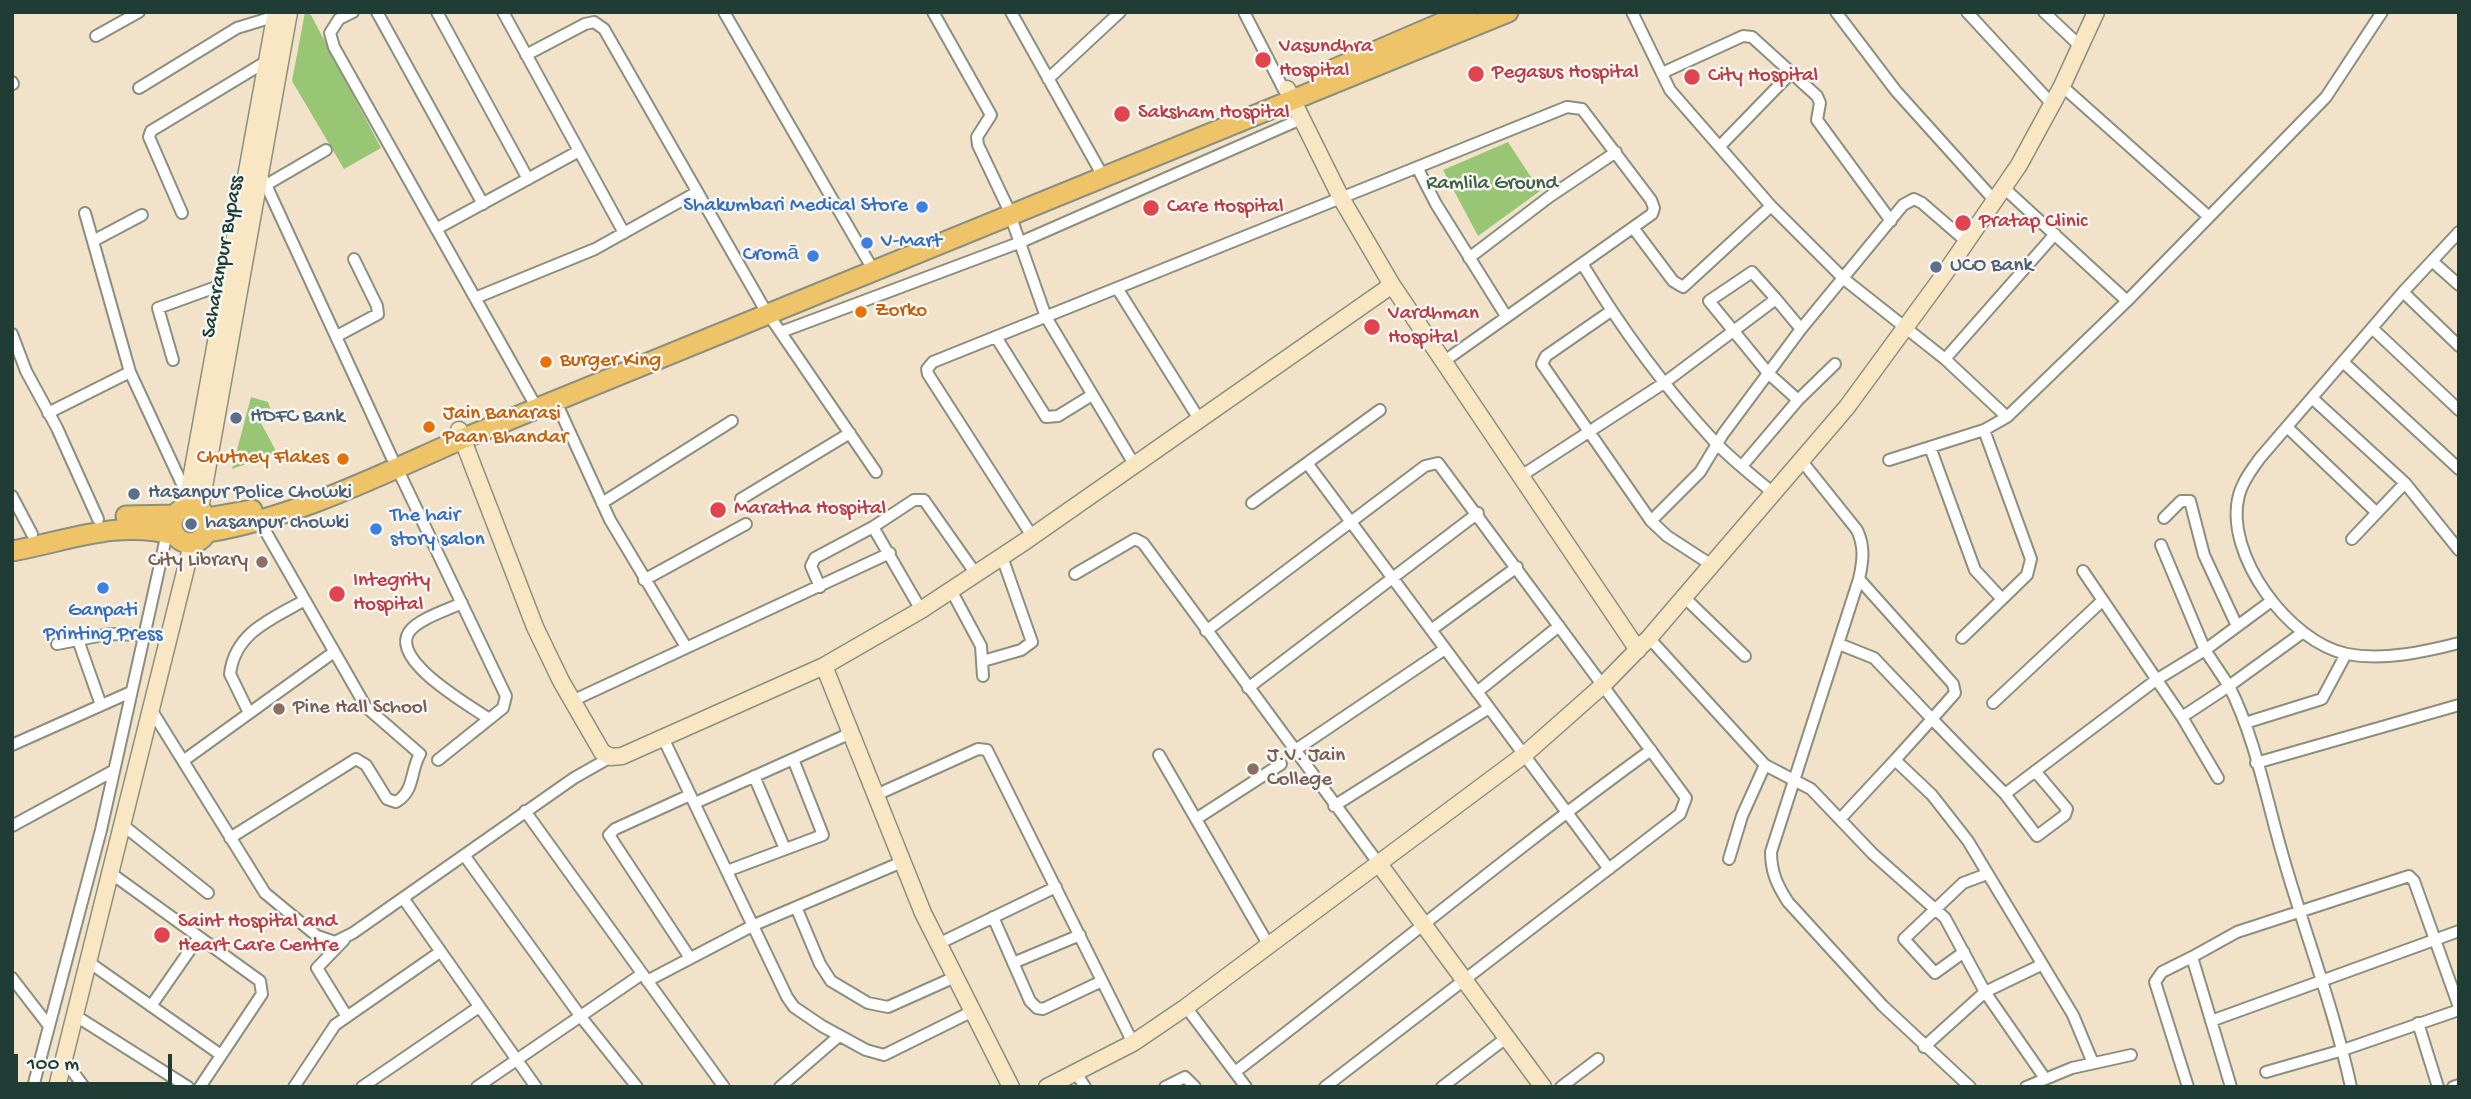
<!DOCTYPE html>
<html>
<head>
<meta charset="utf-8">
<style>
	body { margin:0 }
	#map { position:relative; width:2471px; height:1099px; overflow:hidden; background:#f3e2ca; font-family:"Gochi Hand",sans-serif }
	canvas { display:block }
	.frame { position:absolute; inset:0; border:14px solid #1f3d34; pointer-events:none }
	.scale { position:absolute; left:14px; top:1054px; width:158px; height:32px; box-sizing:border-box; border:4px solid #1f3d34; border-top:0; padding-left:9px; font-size:21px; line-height:24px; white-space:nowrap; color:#1f3d34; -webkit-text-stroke:5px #f6f6f2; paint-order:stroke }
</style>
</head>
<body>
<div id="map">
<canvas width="2471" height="1099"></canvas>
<div class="frame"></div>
<div class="scale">100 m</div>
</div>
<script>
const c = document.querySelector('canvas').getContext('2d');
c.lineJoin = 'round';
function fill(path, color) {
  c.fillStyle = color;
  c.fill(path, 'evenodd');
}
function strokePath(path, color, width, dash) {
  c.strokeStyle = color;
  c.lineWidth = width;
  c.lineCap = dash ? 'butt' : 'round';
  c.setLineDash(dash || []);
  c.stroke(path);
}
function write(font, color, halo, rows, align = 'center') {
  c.font = font + ' "Gochi Hand",sans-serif';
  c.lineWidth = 5;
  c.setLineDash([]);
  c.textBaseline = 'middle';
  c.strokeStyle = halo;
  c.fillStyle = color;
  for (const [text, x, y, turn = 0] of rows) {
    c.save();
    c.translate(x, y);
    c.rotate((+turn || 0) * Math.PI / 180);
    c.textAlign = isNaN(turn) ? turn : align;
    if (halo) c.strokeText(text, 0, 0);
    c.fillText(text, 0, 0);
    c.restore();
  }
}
fill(new Path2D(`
	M305 12 311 15 381 148 344 169 292 81Z
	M1508 142 1540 191 1478 236 1443 170Z
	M251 397 268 402 273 417 261 423 277 453 232 469Z`), '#98c675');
const street = new Path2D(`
	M353 12 339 19 330 33 334 47 533 401
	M377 12 483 204
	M437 12 528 179
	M503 12 624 233
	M724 12 875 273
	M933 12 991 115 977 137 978 145 1007 206 1046 317 1134 464
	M1011 12 1099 169
	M1244 12 1284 90
	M1632 12 1670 90 1771 206 1844 279 1945 359 2007 417 2127 301 2326 97 2382 12
	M1836 12 1896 91 1995 201
	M1967 12 2052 104
	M2044 12 2080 46
	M96 36 139 12
	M526 55 585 24 594 22 604 29 764 308 876 472
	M1662 73 1743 36 1752 37 1817 96 1820 103 1817 120 1891 221
	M1048 79 1120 12
	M12 82 13 84
	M2062 86 2209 217
	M139 88 237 28 276 16
	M1721 145 1790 74
	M1418 169 1436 204 1506 316
	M261 174 392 458
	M266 185 326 150
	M2004 188 2127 301
	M85 213 130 372 188 497
	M182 213 149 137 151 131 267 61
	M436 229 579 151
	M1634 229 1673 281 1683 287 1771 206
	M2459 232 2403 292 2260 458C2252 469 2243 481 2239 495 2223 554 2290 643 2347 654 2383 661 2424 652 2459 643
	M93 241 142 215
	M1469 258 1549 197 1616 152
	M2432 261 2459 285
	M1583 265C1621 328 1665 388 1715 442 1732 460 1753 476 1772 492
	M1117 288 1199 419
	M2403 292 2459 346
	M475 298 595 249 697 192
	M1611 311 1546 356 1542 364 1651 521 1667 536 1710 564
	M2372 328 2459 410
	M781 332 1021 242 1301 119
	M12 334 26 371 57 428 98 519
	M337 336 378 314 377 306 354 259
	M996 337 1046 417 1058 416 1092 395
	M1945 359 2055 234
	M173 360 158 308 227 283
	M2343 362 2459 469
	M2312 398 2405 483 2459 550
	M1798 400 1835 364
	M556 402 610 520 686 647
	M48 413 130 372
	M2287 427 2377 513
	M1930 447 1975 570 2002 599
	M1801 460 1857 530C1865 547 1863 561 1859 579L1771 852C1771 872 1777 885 1788 902L1883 1006 1970 1087
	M1889 460 1984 430 2007 417
	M1307 463 1609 869
	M1742 466 1798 400 1768 373 1709 301 1752 272 1776 299
	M397 468 506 696 503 708 438 760
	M1521 476 1664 383 1776 299 1801 329
	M12 496 32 534
	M741 499 850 433
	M602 503 732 421
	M1252 503 1380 410
	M2164 518 2181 501H2190L2204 555 2237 626
	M1651 521 1700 472 1723 434 1801 329 1903 205 1914 199 1922 203 1967 242
	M873 527 914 500H924L976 574
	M1032 536 928 374 927 369 933 362 1567 107 1582 109 1651 200 1654 208 1652 214 1443 362
	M2352 539 2405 483
	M2161 545 2205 650 2229 686 2182 717
	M2083 571 2182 717 2218 778
	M1075 574 1135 539 1143 543 1379 864
	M1859 579 1953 684 1955 693 1932 719 2005 794 2037 836 2065 815 2067 809 2035 771
	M644 580 746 524
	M820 587 811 566 815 558 873 527 921 610
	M951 590 981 646 983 676
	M1683 596 1745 656
	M462 603C447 610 418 619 409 632 390 661 471 706 489 719
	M1431 630 1517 567
	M1206 631 1425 466 1438 463 1686 798 1680 814 1325 1087
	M2302 633 2229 686C2256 739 2267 803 2284 860 2306 936 2334 1009 2351 1087
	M1649 638 1765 765 1811 789 1873 854 1945 918 1985 992 2044 1077
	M1962 638 2027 575 2031 559 1984 430
	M78 640 101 705
	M57 644 109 634 144 635
	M1839 644 1874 658 1932 719 1895 760
	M983 661 1021 650 1032 642 1002 557
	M1248 688 1478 513
	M1477 692 1559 626
	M572 701 890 553
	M1993 703 2102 601
	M152 711 265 893 317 936 335 942 353 933 574 778 611 757
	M249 713 230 674C235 632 272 619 305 600
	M2245 723 2322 699 2346 654
	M664 740 787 997 794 1007 822 1026 866 1050 884 1055 973 1011
	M12 745 131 692
	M1294 751 1445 649
	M1159 755 1268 944
	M183 761 334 652
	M2256 763 2459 705
	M754 776 785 849
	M2005 794 2156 680 2205 650 2270 602
	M876 795 978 749 987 750 1133 1043
	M695 803 851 733
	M1334 806 1489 708
	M525 811 724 1087
	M1841 818 1895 760 1932 795 1968 841 2073 1015 2093 1063
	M1196 819 1281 764
	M12 826 113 771
	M124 826 208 893
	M230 838 356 759 366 765 387 799 396 802C415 791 410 771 420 754L366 707 259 520
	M464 855 581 1017 637 1087
	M1729 859 1742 816 1765 765
	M727 871 823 835 793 759
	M112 874 260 981 262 994 200 1087
	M403 898 536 1087
	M796 907 820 964 831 981 868 1003 888 1007 955 977
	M993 917 1030 1001 1037 1008 1043 1009 1102 981
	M344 940 317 968 346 1015
	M938 944 1056 887
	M1964 952 1935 973 1904 939 1963 883 1987 874
	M690 958 609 835 615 829 690 795
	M90 963 221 1055
	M1013 963 1080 935
	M12 978 49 1026
	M647 981 754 925 902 862
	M151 1006 199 937
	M1186 1007 1246 1087
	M76 1016 188 1087
	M2211 1021 2459 931
	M2418 1023 2438 1087
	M1924 1047 1985 992 2041 965
	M65 1061 84 1087
	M1235 1072C1374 966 1509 853 1651 750
	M2266 1072 2343 1050 2459 1010
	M1076 1073 1085 1087
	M33 1087 101 830 167 533
	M294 1087 335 1025 440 952
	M362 1087 479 1007
	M477 1087 642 974
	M780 1087 839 1036
	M1165 1087 1185 1077 1195 1087
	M1442 1087 1506 1038
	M1561 1087 1598 1059
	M2026 1087 2072 1068 2131 1055
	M2188 1087 2155 982 2162 972 2192 957
	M2231 1087 2192 957 2237 932 2409 876 2414 881 2459 1007
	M2453 1087 2459 1085`);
const secondary = new Path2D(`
	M1287 89 1341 198 1392 285
	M459 430 535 627 561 681 602 752 611 757 622 756 824 666 921 610 1027 540 1392 285 1638 650
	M186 507 276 12
	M200 509 289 12
	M824 666 923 913 1011 1087
	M1379 864 1543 1087
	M57 1087 192 544
	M1047 1087 1133 1043 1186 1007 1524 755 1602 686 1649 638 1847 407 1943 276 2019 165 2062 86 2096 12`);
const highway = new Path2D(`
	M1323 74 1467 12
	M172 525a18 18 0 1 1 36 0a18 18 0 1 1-36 0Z
	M126 516 175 515
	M207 518 252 510
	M208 532C297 517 380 475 462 439L1508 12
	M12 551C68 541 118 519 175 535`);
strokePath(street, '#89907f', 14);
strokePath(secondary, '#89907f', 19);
strokePath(highway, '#89907f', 23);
strokePath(street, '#fff', 10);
strokePath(secondary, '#f9e7c3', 16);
strokePath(highway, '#efc469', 19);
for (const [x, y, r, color] of [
	[1263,60,9,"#e0444e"],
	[1476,74,9,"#e0444e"],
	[1692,77,9,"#e0444e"],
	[1122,114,9,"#e0444e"],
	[922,207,7,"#3f7fe0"],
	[1151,208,9,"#e0444e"],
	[1963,223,9,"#e0444e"],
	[867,243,7,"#3f7fe0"],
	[813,256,7,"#3f7fe0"],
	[1936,267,7,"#5c6f8a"],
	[861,312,7,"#e8710a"],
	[1372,327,9,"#e0444e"],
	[546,362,7,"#e8710a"],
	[236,418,7,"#5c6f8a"],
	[429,427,7,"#e8710a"],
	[343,459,7,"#e8710a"],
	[134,494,7,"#5c6f8a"],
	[718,510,9,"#e0444e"],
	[191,524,7,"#5c6f8a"],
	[376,529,7,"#3f7fe0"],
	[262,562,7,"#8d6e63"],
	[103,588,7,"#3f7fe0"],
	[337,594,9,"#e0444e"],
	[279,709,7,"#8d6e63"],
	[1253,769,7,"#8d6e63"],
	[162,935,9,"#e0444e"]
]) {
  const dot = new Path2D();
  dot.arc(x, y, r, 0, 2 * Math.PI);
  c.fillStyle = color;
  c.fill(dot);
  strokePath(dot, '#f6f6f2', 2.5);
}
write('21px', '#be3a42', '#f6f6f2', [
	["Vasundhra",1279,48],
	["Hospital",1279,72],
	["Pegasus Hospital",1492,74],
	["City Hospital",1708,77],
	["Saksham Hospital",1138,114],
	["Care Hospital",1167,208],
	["Pratap Clinic",1979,223],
	["Vardhman",1388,315],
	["Hospital",1388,339],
	["Maratha Hospital",734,510],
	["Integrity",353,582],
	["Hospital",353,606],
	["Saint Hospital and",178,923],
	["Heart Care Centre",178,947]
], 'left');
write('21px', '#3d5f44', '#f6f6f2', [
	["Ramlila Ground",1492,185]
]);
write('21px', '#366cbe', '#f6f6f2', [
	["Shakumbari Medical Store",908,207],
	["V-Mart",881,243,"left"],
	["Cromā",799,256],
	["The hair",390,517,"left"],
	["story salon",390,541,"left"],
	["Ganpati",103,612,"center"],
	["Printing Press",103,636,"center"]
], 'right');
write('21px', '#1f3d34', '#f6f6f2', [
	["Saharanpur Bypass",224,257,-80]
]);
write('21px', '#4e5e75', '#f6f6f2', [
	["UCO Bank",1950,267],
	["HDFC Bank",250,418],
	["Hasanpur Police Chowki",148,494],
	["hasanpur chowki",205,524]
], 'left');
write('21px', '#c56008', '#f6f6f2', [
	["Zorko",875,312],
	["Burger King",560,362],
	["Jain Banarasi",443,415],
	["Paan Bhandar",443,439],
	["Chutney Flakes",329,459,"right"]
], 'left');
write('21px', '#785e54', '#f6f6f2', [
	["City Library",248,562,"right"],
	["Pine Hall School",293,709],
	["J.V. Jain",1267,757],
	["College",1267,781]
], 'left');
</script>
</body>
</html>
